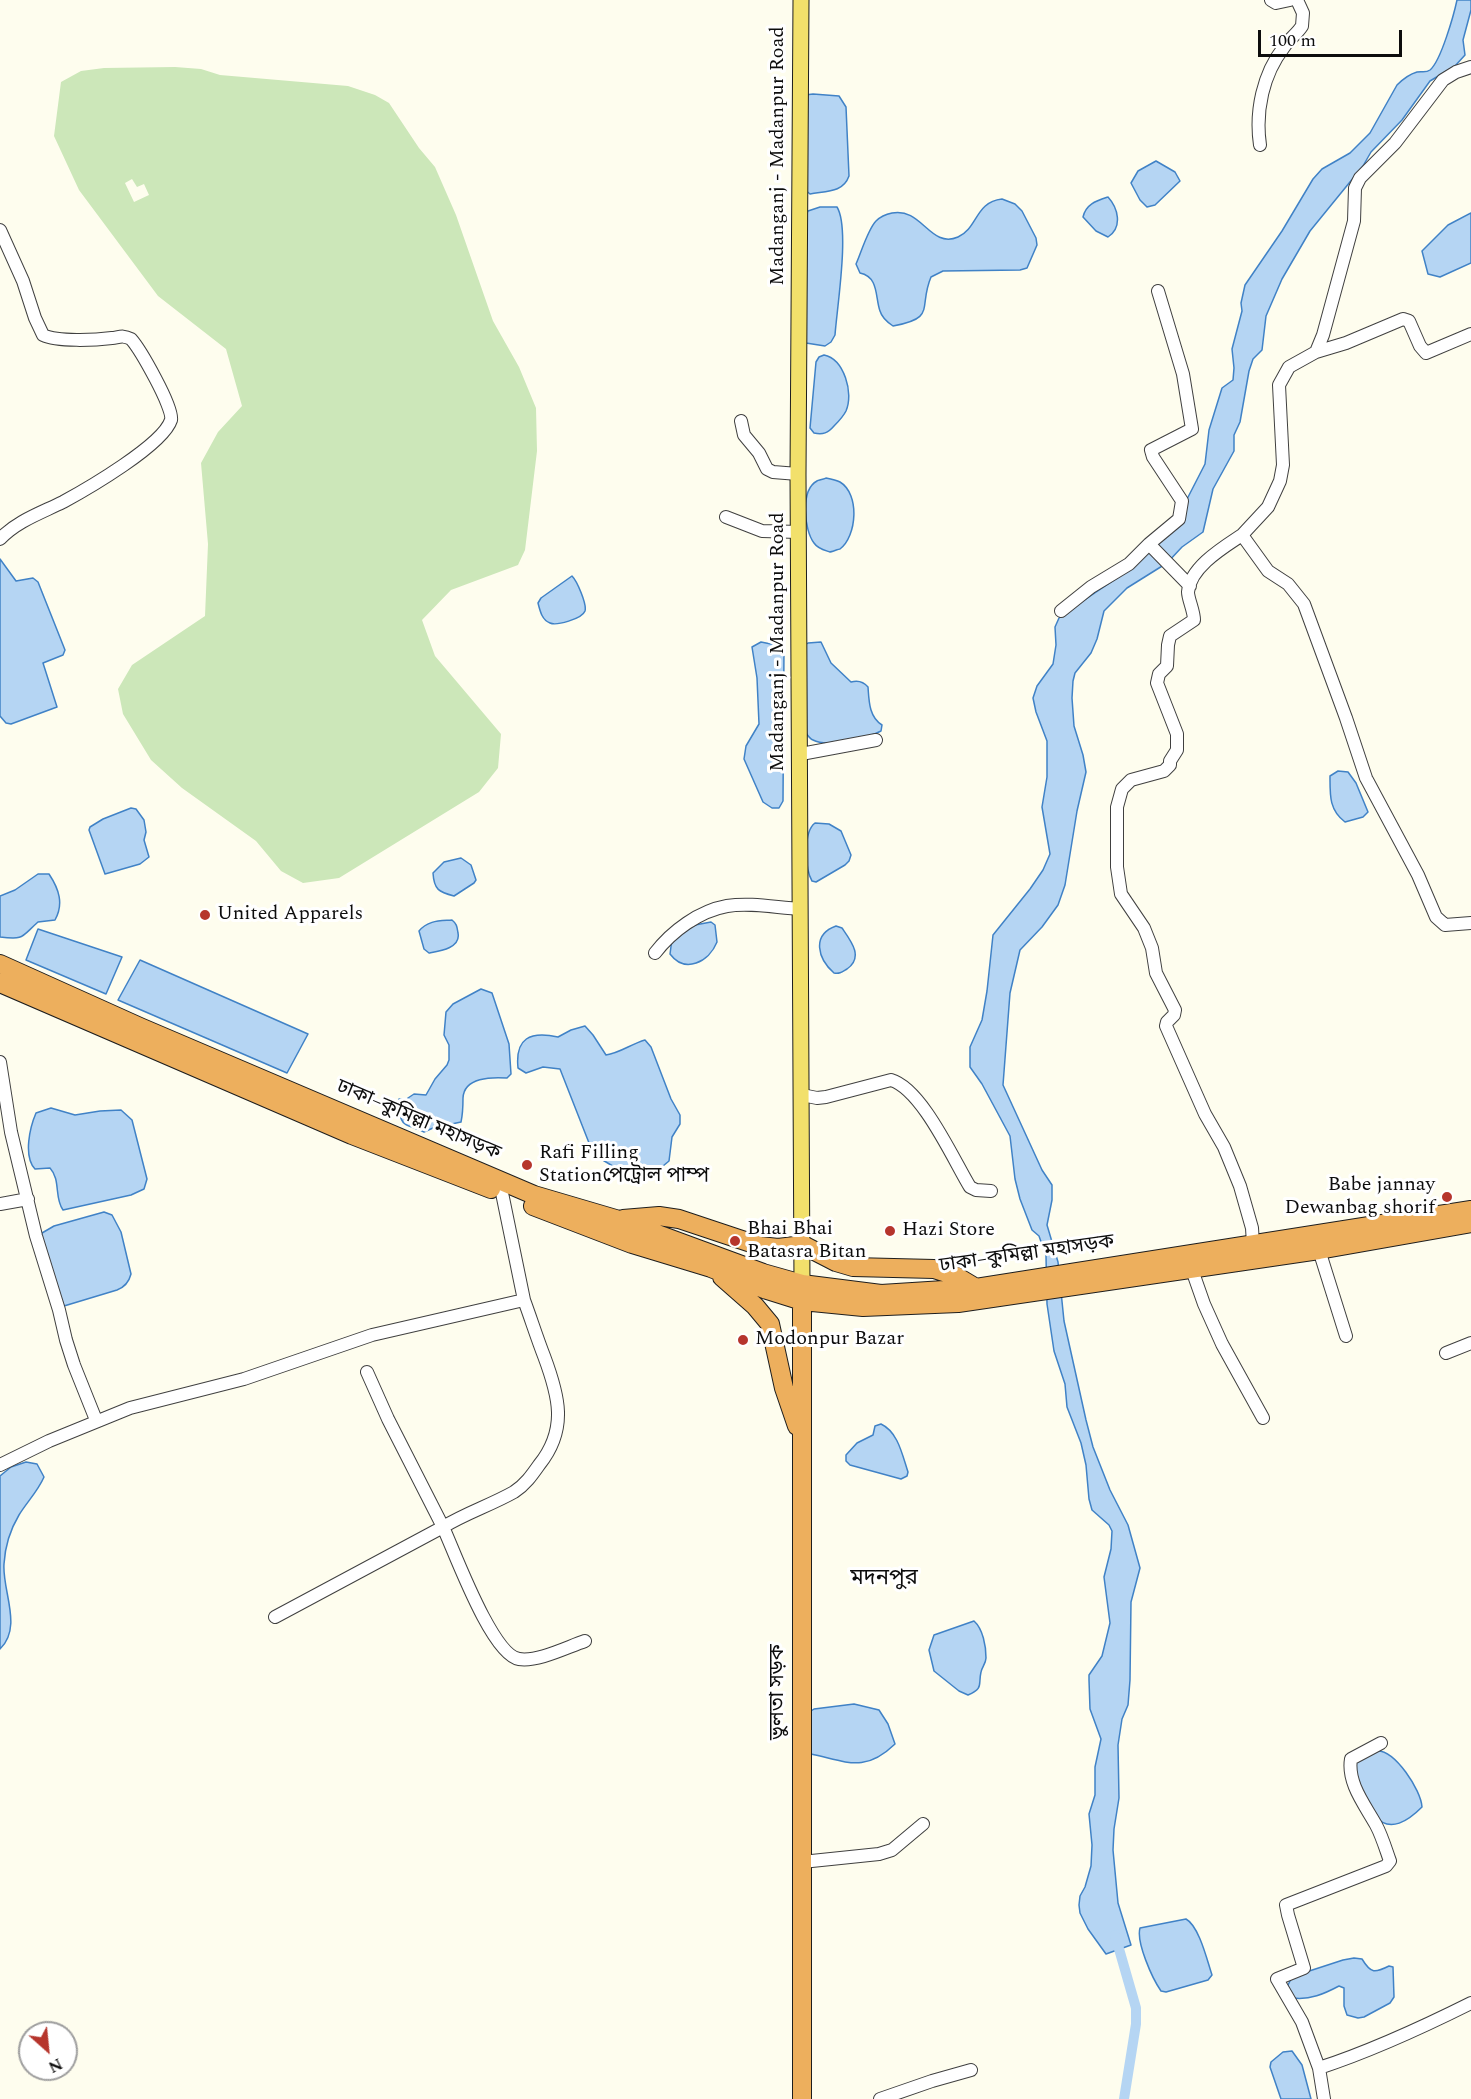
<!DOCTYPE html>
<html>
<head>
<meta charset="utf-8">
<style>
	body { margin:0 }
	#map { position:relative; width:1471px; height:2099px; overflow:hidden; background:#fefdee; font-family:Spectral,serif }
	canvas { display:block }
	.north { position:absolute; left:18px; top:2021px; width:60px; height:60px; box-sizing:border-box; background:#fff; border:2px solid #9e9e9e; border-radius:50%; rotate:153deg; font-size:16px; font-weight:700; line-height:24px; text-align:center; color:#0d0d0d }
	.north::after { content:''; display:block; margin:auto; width:21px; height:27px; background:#b6352c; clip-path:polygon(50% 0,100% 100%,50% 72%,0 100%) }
	.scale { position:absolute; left:1258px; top:30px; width:144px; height:27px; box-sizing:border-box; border:3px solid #0d0d0d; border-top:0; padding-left:8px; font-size:18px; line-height:21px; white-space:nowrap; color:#0d0d0d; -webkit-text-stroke:4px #fff; paint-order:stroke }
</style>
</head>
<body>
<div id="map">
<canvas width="1471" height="2099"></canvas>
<div class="north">N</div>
<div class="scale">100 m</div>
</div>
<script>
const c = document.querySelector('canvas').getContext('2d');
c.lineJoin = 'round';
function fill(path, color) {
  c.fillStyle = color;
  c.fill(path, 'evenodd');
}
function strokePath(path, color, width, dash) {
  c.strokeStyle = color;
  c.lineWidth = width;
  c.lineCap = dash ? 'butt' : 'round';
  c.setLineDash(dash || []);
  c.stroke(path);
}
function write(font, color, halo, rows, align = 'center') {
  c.font = font + ' Spectral,"Noto Sans Bengali",serif';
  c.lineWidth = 6;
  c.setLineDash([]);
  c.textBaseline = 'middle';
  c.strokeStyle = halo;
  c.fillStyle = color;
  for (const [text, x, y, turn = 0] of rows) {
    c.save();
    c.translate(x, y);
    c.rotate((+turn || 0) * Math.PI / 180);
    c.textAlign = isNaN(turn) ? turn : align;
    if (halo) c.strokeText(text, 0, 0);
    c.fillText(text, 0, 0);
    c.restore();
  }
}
fill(new Path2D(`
	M175 67 201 69 220 75 348 86 375 95 389 103 419 148 435 167 456 215 493 321 519 367 536 408 537 451 525 550 518 565 451 590 422 620 435 656 501 734 498 768 479 792 339 878 303 883 281 871 256 841 182 788 151 760 123 714 118 689 132 665 205 616 208 544 201 463 218 432 242 406 226 349 158 296 79 190 54 136 61 82 81 71 104 68ZM132 179 137 187 144 184 149 195 134 202 125 183Z`), '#cce7b9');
const water = new Path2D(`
	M1457 0H1471V10L1463 40 1465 55 1455 66 1430 81 1402 120 1371 152 1363 166 1310 231 1282 279 1266 316 1262 350 1253 359 1249 371 1240 422 1234 435V451L1213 489 1203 532 1182 547 1167 563 1127 588 1104 611 1097 639 1091 653 1075 673 1073 681 1072 698 1074 726 1083 755 1086 772 1077 811 1065 885 1058 905 1042 927 1020 950 1010 993 1003 1085 1042 1170 1052 1185V1200L1047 1225 1058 1262 1064 1321 1086 1420 1093 1447 1110 1490 1128 1525 1140 1568 1131 1602 1130 1680 1128 1705 1122 1719 1118 1745 1119 1798 1114 1829 1113 1850 1118 1903 1131 1945 1106 1954 1088 1929 1080 1913 1079 1905 1080 1896 1085 1887 1091 1866 1092 1845 1089 1814 1095 1795V1767L1101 1739 1090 1709 1089 1680V1675L1102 1656 1110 1623 1104 1577 1111 1549 1112 1531 1109 1525 1092 1510 1089 1499 1086 1465 1081 1443 1067 1407 1065 1384 1054 1351 1047 1304 1046 1256 1039 1236 1032 1230 1020 1199 1015 1179 1010 1136 982 1084 970 1067V1047L982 1020 987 991 993 935 1030 889 1043 870 1050 854 1042 807 1047 777V741L1036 712 1033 698 1037 686 1053 664 1056 645 1055 627 1059 618 1068 611 1135 566 1185 503 1205 464 1209 430 1222 388 1233 380 1234 368 1232 349 1242 311 1241 303 1245 285 1282 231 1313 179 1322 169 1350 153 1370 133 1397 85C1403 79 1410 74 1417 72 1422 71 1426 73 1430 70 1441 61 1454 14 1457 0Z
	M813 94 839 96 846 107 849 176C843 193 826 191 810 194L804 189 805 95Z
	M1156 161 1175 172 1180 181 1155 205 1147 207 1140 200 1131 183 1138 171Z
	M1108 197C1118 208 1123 227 1108 237L1096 231 1083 217C1086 204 1096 201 1108 197Z
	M1002 199 1015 204 1022 211 1036 238 1037 245 1027 268 1020 270 943 271 931 277C918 308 937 318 893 326 887 322 882 318 880 311 875 297 879 277 860 273L856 264C861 253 868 229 876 221 880 217 887 214 892 213 922 207 930 249 958 237 978 228 975 202 1002 199Z
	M820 207H837C850 228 837 307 835 335L831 342 825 346 806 343 805 218 808 211Z
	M1471 213V263L1440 277 1428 274 1422 251 1448 225Z
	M824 355C844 359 854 393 846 411 843 417 839 421 834 426 828 433 823 435 814 433L810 428 816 362 819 357Z
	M826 478C831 479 836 480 840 482 860 494 857 536 840 549 839 549 831 552 830 552 824 550 818 549 814 543 804 530 800 490 817 481 818 480 825 479 826 478Z
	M0 559 16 581 33 578 38 582 65 650 63 655 43 663 57 707 11 724 6 723 0 716Z
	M572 576C577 581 587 604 585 611 582 619 556 626 550 623 542 620 540 611 538 603L541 598Z
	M761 642 771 644 778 642 784 647 783 801 779 808H772L763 802 744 759 746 746 759 724 757 678 752 647Z
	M821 642 831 663 851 682C858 680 863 681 868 687 869 701 869 717 882 725L881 731C868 738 827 748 813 740 810 739 808 736 806 733L805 645 808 643Z
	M1338 771 1348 772 1356 783 1368 812 1363 817 1345 822C1329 810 1330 795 1330 776Z
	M131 808 136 809 144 820 146 832 144 840 149 857 140 864 105 874 89 830 90 827 103 819Z
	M815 823 829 824 841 831 851 855 849 861 845 865 816 882 812 881C805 869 803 832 815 823Z
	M461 858 471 865 476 880 474 883 454 896C439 892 434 890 433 873L444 862Z
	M38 874H49C59 889 64 904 55 920L38 922C21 937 25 940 0 937V896L15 890Z
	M452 920C457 924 457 927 458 933 461 948 440 951 429 953L424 949 419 931C428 920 440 921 452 920Z
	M711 922 715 925 717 942C709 962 685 974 670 954L672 939 695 925Z
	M836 926 842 928C851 941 864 957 847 969 842 972 840 974 834 973 818 959 811 935 836 926Z
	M38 929 122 957 106 994 26 960Z
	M140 960 308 1034 287 1073 118 1000Z
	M481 989 492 993 509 1044 511 1074 507 1078C492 1077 464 1077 463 1098 463 1106 463 1113 461 1122L433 1128 424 1132C419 1129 409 1127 405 1124 399 1120 398 1105 399 1099L405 1100 414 1094 426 1095 435 1079 447 1065 449 1060V1045L444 1035 446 1012 453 1004Z
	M585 1026 593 1035 606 1055C620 1053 631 1044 645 1040L651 1047 671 1099 680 1115V1124L672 1137 669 1161 663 1166 649 1169 616 1168 596 1156 591 1148 560 1069 543 1067 526 1073 518 1068C515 1038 530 1031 558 1037L571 1030Z
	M51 1108 75 1115 100 1111 121 1110 132 1120 147 1179 144 1189 131 1195 63 1210C54 1198 61 1180 50 1168L35 1169C23 1156 30 1127 36 1113Z
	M104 1212 112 1215 121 1232 131 1274C129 1282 125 1287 117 1290L64 1306 41 1241 42 1233 54 1226Z
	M881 1424C898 1432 902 1454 908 1472L907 1476 901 1479 850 1465 846 1461V1455L857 1443 873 1435 875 1426Z
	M26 1462 37 1464 44 1477C38 1491 27 1502 19 1515 10 1530 5 1547 4 1564 2 1591 23 1627 0 1649V1476L11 1467Z
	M974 1621C983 1629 986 1646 986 1658 986 1663 982 1667 981 1672 978 1685 984 1688 968 1695L959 1691 934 1671 929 1650 934 1635Z
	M854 1704 879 1710 888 1724 895 1744C865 1773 848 1762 811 1754L807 1749 805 1715 814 1709Z
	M1377 1751C1395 1750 1421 1790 1422 1807 1409 1820 1390 1834 1375 1816L1353 1772 1356 1761Z
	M1186 1919C1199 1926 1207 1960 1212 1975L1208 1980 1166 1992 1161 1991C1152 1978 1136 1942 1140 1928Z
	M1354 1958 1362 1959C1371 1974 1375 1973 1389 1966L1393 1967 1394 1997 1390 2003 1364 2017 1358 2018 1347 2015 1344 2006V1988L1339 1986C1324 1994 1310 2000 1293 1998L1286 1989 1291 1979 1297 1975 1343 1960Z
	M1292 2051 1302 2065 1311 2099H1281L1270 2067 1271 2062 1283 2052Z`);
fill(water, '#b5d5f3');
strokePath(water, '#4082c6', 1.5);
strokePath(new Path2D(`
	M1115 1935 1136 2008V2024L1124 2099`), '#b5d5f3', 10);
const minor = new Path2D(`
	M1271 0 1276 3 1290 0
	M1471 67 1456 72 1443 80 1395 143 1360 178 1355 188 1354 221 1323 335 1316 352 1289 367 1279 385 1283 465 1280 481 1268 507 1242 535 1268 571 1288 584 1304 604 1346 718 1366 778 1418 875 1436 917 1445 925 1471 923
	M1260 145C1255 111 1263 74 1284 47 1289 39 1297 34 1302 26L1303 13 1297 0
	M0 230 23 281 35 318 43 335C57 342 96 340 112 338 120 337 123 335 131 339 140 349 174 408 171 420 163 445 87 489 63 502 41 513 17 521 0 539
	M1316 352 1346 343 1403 319 1409 321 1420 346 1426 353 1471 334
	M741 421 744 435 759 453 767 469 773 472 798 474
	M726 517 762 531 799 532
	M1242 535C1224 547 1190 567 1188 592 1188 599 1194 611 1194 620L1170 636 1168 645 1167 666 1159 674 1157 683 1177 734V750L1170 761V765L1164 771 1131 780 1122 789 1117 807V867L1121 894 1144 928 1152 948 1156 973 1175 1010 1174 1015 1167 1022 1166 1026 1205 1114 1224 1147 1240 1186 1252 1228 1253 1244
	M1149 544 1190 586
	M1061 611 1091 587 1129 564 1149 544 1179 519 1182 501 1153 457 1151 450 1192 429 1183 374 1158 291
	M801 754 876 740
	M655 953C672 931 699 911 727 906 751 902 778 908 801 909
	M0 1062 11 1132 36 1236 59 1310 66 1340 74 1365 96 1420
	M802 1095 817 1098 826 1097 891 1080C922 1089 953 1159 970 1187L976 1190 991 1191
	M0 1204 28 1199
	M1319 1250 1346 1336
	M1191 1267 1204 1304 1222 1344 1263 1418
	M524 1300C531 1319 537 1338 544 1356 559 1396 568 1429 539 1465 532 1475 525 1485 514 1492 491 1505 466 1513 443 1527 455 1553 492 1655 519 1659 538 1662 567 1647 585 1641
	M1446 1353 1471 1343
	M0 1465 49 1441 130 1408 244 1379 372 1335 524 1300 502 1193
	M275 1617 443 1527 388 1419 367 1372
	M1381 1743 1351 1759C1347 1783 1365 1805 1376 1825 1382 1836 1386 1850 1390 1861L1386 1866 1286 1905 1288 1915 1304 1968 1277 1979 1302 2022 1319 2068C1371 2051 1421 2028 1471 2003
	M802 1862 879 1854 892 1850 923 1824
	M1319 2068 1324 2099
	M880 2099 932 2081 971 2070`);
const major = new Path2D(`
	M801 0 798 474 802 1284`);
const highway = new Path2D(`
	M0 964 140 1027 534 1195 619 1220 763 1273 802 1284 881 1294 976 1288 1471 1210
	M0 983 352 1135 491 1189
	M533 1206 632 1244 711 1268 767 1290 802 1301 863 1307 958 1303 1319 1250 1471 1223
	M623 1219 659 1216 679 1219 760 1246 778 1248 803 1245 836 1262 853 1267 934 1269 956 1276 976 1288
	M722 1277 755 1306 770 1324 784 1388 797 1426
	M802 2099V1291`);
strokePath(minor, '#404040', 14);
strokePath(major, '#1e1e1e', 17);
strokePath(highway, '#1e1e1e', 20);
strokePath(minor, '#fff', 12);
strokePath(major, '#f2e06b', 15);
strokePath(highway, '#edaf5d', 18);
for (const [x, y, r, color] of [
	[205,915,6,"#b6352c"],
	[527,1165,6,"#b6352c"],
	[1447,1197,6,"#b6352c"],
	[890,1231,6,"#b6352c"],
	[735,1241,6,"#b6352c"],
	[743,1340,6,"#b6352c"]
]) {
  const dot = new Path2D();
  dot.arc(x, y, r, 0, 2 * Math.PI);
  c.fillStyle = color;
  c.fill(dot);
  strokePath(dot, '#fff', 2);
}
write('20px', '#0d0d0d', '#fff', [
	["Madanganj - Madanpur Road",779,156,-90],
	["Madanganj - Madanpur Road",779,642,-90],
	["ঢাকা–কুমিল্লা মহাসড়ক",418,1121,23],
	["ঢাকা–কুমিল্লা মহাসড়ক",1027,1255,-8],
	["ভুলতা সড়ক",779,1692,-90]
]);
write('20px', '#0d0d0d', '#fff', [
	["United Apparels",217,915],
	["Rafi Filling",539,1154],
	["Stationপেট্রোল পাম্প",539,1177],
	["Babe jannay",1435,1186,"right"],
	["Dewanbag shorif",1435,1209,"right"],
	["Bhai Bhai",747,1230],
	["Batasra Bitan",747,1253],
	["Hazi Store",902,1231],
	["Modonpur Bazar",755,1340]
], 'left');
write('22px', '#0d0d0d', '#fff', [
	["মদনপুর",884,1580]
]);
</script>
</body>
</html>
